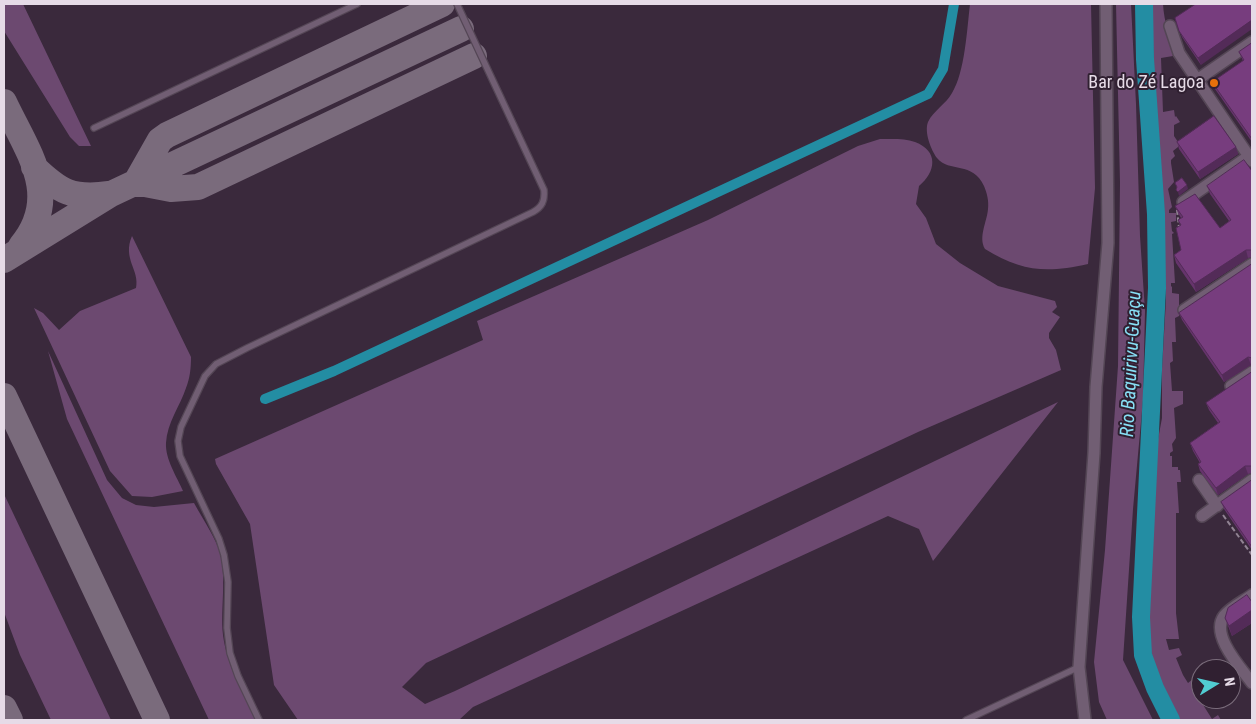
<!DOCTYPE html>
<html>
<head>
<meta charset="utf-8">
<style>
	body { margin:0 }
	#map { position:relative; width:1256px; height:724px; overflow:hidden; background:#3a293c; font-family:"Roboto Condensed",sans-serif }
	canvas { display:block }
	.frame { position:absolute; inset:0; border:5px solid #e6dbe7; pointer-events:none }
	.north { position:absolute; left:1191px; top:659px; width:50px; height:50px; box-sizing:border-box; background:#302031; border:1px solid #796b7a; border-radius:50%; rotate:81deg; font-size:14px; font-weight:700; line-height:20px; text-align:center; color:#e6dbe7 }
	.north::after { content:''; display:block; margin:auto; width:18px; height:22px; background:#51ccd2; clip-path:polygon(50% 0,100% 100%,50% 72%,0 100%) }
</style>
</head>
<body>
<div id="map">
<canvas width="1256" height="724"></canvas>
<div class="frame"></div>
<div class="north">N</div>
</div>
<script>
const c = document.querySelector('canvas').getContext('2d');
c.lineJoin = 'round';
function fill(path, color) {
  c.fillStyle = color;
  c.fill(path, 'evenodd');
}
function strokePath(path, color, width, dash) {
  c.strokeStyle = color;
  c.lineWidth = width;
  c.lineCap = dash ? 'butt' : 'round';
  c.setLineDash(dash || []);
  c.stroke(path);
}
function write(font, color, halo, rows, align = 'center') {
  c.font = font + ' "Roboto Condensed",sans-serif';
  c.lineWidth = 4;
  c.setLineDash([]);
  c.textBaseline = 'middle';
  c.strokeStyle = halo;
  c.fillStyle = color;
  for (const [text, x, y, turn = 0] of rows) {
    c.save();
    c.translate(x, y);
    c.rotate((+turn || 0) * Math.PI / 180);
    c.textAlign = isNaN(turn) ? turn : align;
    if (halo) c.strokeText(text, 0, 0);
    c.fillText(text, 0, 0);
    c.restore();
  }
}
fill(new Path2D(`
	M4 4H23L91 146H79L70 137 4 31Z
	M970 4H1091L1095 188 1088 264C1047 273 1022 272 985 249 978 237 987 222 988 209 989 201 987 193 984 186 973 161 949 173 937 158 931 150 924 132 928 122 933 111 946 104 952 93 965 72 967 29 970 4Z
	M1116 4H1131L1136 104 1140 236 1145 311 1143 400 1133 509 1123 660 1153 720H1107L1099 702 1094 662 1105 550 1118 366 1120 183Z
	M1152 4H1163C1164 22 1170 38 1173 56L1161 58 1163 112 1174 110 1175 117 1176 116 1180 122 1174 125V136L1178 142V147L1173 151 1175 156 1171 160V163L1174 182 1168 189 1172 207 1169 210V213H1176V221L1171 222 1172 231 1174 233 1172 234 1175 283H1171V286L1172 287V293L1179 294V316L1175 318 1176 342H1172L1173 361 1170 363 1172 391H1183V404L1174 408 1176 438 1172 444 1173 451 1170 453V456H1172V467H1178V470H1180L1181 482H1177L1179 513H1176V613L1179 639H1166L1169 650 1179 648 1182 655 1176 658 1183 675 1188 683 1194 678 1199 684 1193 688 1201 698 1200 700 1212 719 1218 715 1221 720H1176L1162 690 1144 627 1146 554 1156 450 1162 418V369L1166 300 1164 260 1165 228 1155 123Z
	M880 139C891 139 905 138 915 142 939 151 936 172 919 186L916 204 926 218 936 244 960 263 998 286 1055 301 1057 307 1052 312 1060 317 1049 333V338L1056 350 1061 370 918 432 426 663 402 687 425 704 455 691 1058 402 933 561 919 529 888 516 473 707 459 720H298L274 685 250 524 216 464 215 459 483 340 477 321 708 220 858 146Z
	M132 236 191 357C191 368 190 378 186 388 180 406 167 423 166 443 165 459 177 477 183 491L152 497 132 496 110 471 34 308 43 313 59 330 80 311 136 288C140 270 122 259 132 236Z
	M48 351 107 480 122 498 136 505 154 507 194 503C202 518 212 532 218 547 228 574 220 607 223 635 227 666 243 693 256 720H209L67 419Z
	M4 494 111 720H51L20 655 4 612Z`), '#6c4970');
strokePath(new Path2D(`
	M265 399 334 371 928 94 943 69 954 4`), '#238da3', 10);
strokePath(new Path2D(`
	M1144 4 1145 59 1156 214 1157 288 1141 617 1143 655 1155 688 1171 720`), '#238da3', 18);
strokePath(new Path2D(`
	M442 4 167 135 160 140 135 184H145L171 189 198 187 474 56
	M4 102C27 151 63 196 21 246
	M34 167C60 192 72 199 109 194
	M4 260 111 194 461 29
	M4 396 157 720
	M4 708 10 720`), '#7a6b7c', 26);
const service = new Path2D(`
	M94 128 357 4
	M259 720 238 676 230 653 227 628 228 582 224 555 219 539 180 456 178 441 181 427 205 376 216 364 247 348 533 212C542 207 545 201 544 190L457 4
	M966 720 1079 667`);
const minor = new Path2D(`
	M1170 26 1179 53 1252 161
	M1197 80 1252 42
	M1183 202 1249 156
	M1184 310 1252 264
	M1231 386 1252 372
	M1199 480 1217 506
	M1202 516 1252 480
	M1252 595C1244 601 1231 607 1224 616 1210 635 1241 668 1252 683
	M1085 720 1079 667 1094 453 1096 387 1108 243 1106 4`);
strokePath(service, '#544655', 8);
strokePath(minor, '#544655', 14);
strokePath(new Path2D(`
	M1177 210 1179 228
	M1223 515 1252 555`), '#918393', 2, [5, 2.5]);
strokePath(service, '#715e73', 5.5);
strokePath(minor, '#715e73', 11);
fill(new Path2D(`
	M1196 4 1201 65 1182 37 1175 18Z
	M1252 43V142L1215 89 1212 82 1243 61 1239 52Z
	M1177 142 1236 147 1238 154 1200 179 1179 149Z
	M1252 171V257L1248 258 1196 292 1176 263 1174 255 1181 250 1180 225 1178 220 1181 218 1178 213 1175 206 1220 228 1229 221 1210 194 1207 186Z
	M1252 264V365H1251L1224 382 1182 320 1179 313Z
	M1252 372V473L1248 474 1218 495 1200 471 1198 464 1200 463 1193 451 1190 443 1218 423 1209 410 1206 403Z
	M1252 480V550L1224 509 1221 502Z
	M1252 602V623L1232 636 1225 618Z`), '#66346c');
fill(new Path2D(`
	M1252 20V29L1201 65 1198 58Z
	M1236 147 1238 154 1200 179 1198 172Z
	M1187 185 1188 189 1179 196 1178 192Z
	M1246 250 1248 258 1196 292 1194 284Z
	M1248 357 1251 365 1224 382 1222 375Z
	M1245 466 1248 474 1218 495 1216 488Z
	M1252 610V623L1232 636 1229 626Z`), '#532b58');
const building = new Path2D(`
	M1196 4H1252V20L1198 58 1179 31 1175 18Z
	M1252 43V139L1212 82 1244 60 1239 52Z
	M1214 116 1236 147 1198 172 1177 142Z
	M1244 160 1252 171V250H1246L1194 284 1174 255 1181 250 1176 228 1181 225 1178 220 1183 217 1175 206 1195 194 1220 228 1231 220 1207 186Z
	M1182 178 1187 185 1178 192 1176 190 1177 187 1175 183Z
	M1252 264V358L1248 357 1222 375 1179 313Z
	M1252 372V466H1245L1216 488 1198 464 1201 462 1190 443 1220 422 1206 403Z
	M1252 480V547L1221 502Z
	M1247 595 1252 602V610L1229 626 1225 618 1228 608Z`);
fill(building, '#773d7e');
strokePath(building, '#532b58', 1);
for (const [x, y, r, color] of [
	[1214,83,5,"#e8710a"]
]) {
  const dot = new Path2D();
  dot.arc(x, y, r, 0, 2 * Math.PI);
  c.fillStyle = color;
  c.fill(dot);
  strokePath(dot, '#302031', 2);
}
write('18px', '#e6dbe7', '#302031', [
	["Bar do Zé Lagoa",1204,83]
], 'right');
write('italic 19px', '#88e0f6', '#302031', [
	["Rio Baquirivu-Guaçu",1132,364,-87]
]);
</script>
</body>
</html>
